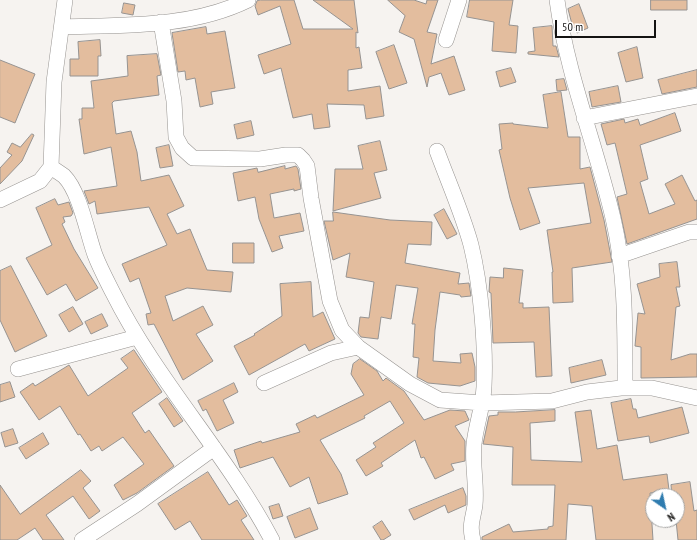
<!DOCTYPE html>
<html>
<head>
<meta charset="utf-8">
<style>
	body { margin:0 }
	#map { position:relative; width:697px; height:540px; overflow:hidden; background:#f6f3f0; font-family:"PT Sans Narrow",sans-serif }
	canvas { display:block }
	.north { position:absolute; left:645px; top:488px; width:40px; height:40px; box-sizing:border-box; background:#fff; border:1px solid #a1a1a0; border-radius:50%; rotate:146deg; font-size:11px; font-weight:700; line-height:16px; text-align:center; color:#141312 }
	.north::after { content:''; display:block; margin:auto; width:14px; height:18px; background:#2f7caf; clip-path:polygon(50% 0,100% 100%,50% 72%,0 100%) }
	.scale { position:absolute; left:555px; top:20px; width:101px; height:18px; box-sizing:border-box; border:2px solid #141312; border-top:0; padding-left:5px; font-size:12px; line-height:14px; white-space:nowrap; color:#141312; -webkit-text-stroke:3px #fff; paint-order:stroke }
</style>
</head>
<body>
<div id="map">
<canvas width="697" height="540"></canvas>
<div class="north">N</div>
<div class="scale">50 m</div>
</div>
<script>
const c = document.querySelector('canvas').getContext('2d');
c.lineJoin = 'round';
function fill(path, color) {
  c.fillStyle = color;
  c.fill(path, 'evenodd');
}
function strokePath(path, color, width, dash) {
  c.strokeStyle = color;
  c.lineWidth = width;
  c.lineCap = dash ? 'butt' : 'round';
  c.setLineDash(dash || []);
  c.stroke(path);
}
const building = new Path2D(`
	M261 0H294L303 29H353L313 0H354L358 33 356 32V48L359 47 362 68 348 70V91L380 86 384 116 366 119 364 105 327 104 330 127 314 129 312 114 293 118 281 68 264 74 258 55 291 44 280 6 258 15 255 6 257 1Z
	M388 0H414L426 4 427 0H438L427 32 437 34 431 64 454 56 465 90 449 95 441 73 429 77 427 87 414 39 399 32 405 16Z
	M470 0H513L509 25 518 26 516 53 492 51 494 22 467 17Z
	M651 0H687V10H651Z
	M124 3 135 5 133 15 122 13Z
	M579 4 588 28 577 33 576 27 573 28 568 9Z
	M552 26 553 46H556L559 57 528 54V52L535 51 533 28Z
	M206 27 207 34 225 31 235 88 211 92 213 104 200 107 195 78 186 80 185 71 178 72 172 33Z
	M100 40 101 56H98V76H70V59H79L78 42Z
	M394 45 407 83 389 89 376 52Z
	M637 47 643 78 626 82 618 53Z
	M157 54 161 75 157 76 159 95 114 101 112 103 116 134 131 131 137 152 141 181 169 175 184 206 167 214 177 234 190 229 207 270 233 272 231 292 187 288 165 296 173 321 203 306 213 325 196 334 213 361 183 380 154 324 148 325 146 314 151 313 139 278 130 282 122 264 167 245 149 207 97 214 95 201 89 204 84 191 117 186 111 147 84 154 79 119H82V108H94L91 81 128 76 127 56Z
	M0 60 35 74 15 123 0 117Z
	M511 68 516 82 500 87 496 72Z
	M697 70V87L662 94 658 80Z
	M564 79 567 90 557 91 556 80Z
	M618 86 621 102 592 107 589 92Z
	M561 92 568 137H580V169L590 167 604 220 612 262 572 268 573 302 553 303 552 272H553L547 230 591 223 584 183 528 188 540 223 520 230 510 198 499 150 502 149 499 124 513 123V124L548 128 543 95Z
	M675 113 681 131 640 145 648 179 640 182 649 214 675 204 665 184 682 175 695 201 697 200V219L627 244 617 197 627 194 615 143 607 145 601 124 624 119 625 123 638 119 640 125Z
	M251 121 254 135 237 139 234 125Z
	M32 134 34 135 22 161 0 184V168L12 155 7 152 12 143 20 147Z
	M380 141 387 170 374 173 381 198 333 211 335 169H363L358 146Z
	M169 145 173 166 160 168 156 148Z
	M285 166V169L296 166 298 169 301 189 294 191V189L270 194 274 218 300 213 304 231 279 236 283 248 272 252 259 219 255 197 238 201 233 173 257 168 258 172Z
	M55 199 58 205 69 202 73 213 71 216 63 217 65 222 62 224 74 249 98 288 76 301 66 284 47 295 26 258 52 245 36 208Z
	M444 209 457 234 447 239 434 215Z
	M333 212 390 220 432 222 431 245 408 244 405 263 460 273 458 284 469 283 471 296 461 297 460 295 440 292 435 330 433 361 461 363 460 354 472 353 475 367V381L460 386 428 383 417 377 419 358 413 357 415 324H412L418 288 396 285 391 319 381 317 378 339 361 337 358 333 360 317 369 318 374 282 346 277 350 253 333 260 324 221H333Z
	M233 243H254V263H233Z
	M677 262 680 287H676L680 306 676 307 671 360 690 354H697V377L641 378V347L635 346 638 313 645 314 637 284 660 277 659 264Z
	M11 266 47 336 15 352 0 320V271Z
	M504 268 523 270 519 303H523V308L549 307 552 376 536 377 534 342 493 343 491 293 489 292 490 277 503 278Z
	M311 282 313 317 323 312 335 339 309 351 305 344 249 375 234 346 255 335 254 334 282 316 280 284Z
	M73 307 83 324 69 332 59 315Z
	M102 314 108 326 91 334 85 322Z
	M134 350 162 392 132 413 145 433 149 430 174 466 137 493 123 500 114 485 144 464 123 437 102 451 99 446 91 451 80 434 78 435 60 406 39 420 20 392 33 383 35 386 69 365 88 396 128 368 121 359Z
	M360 359 377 371 383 381 386 378 404 391 424 420 450 410 465 411 469 420 455 426 465 441V461L451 464 454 470 435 479 424 457 421 458 415 440 381 463 383 466 366 476 356 460 376 447 373 443 404 423 390 401 364 416 365 418 320 440 341 474 348 494 318 504 309 477 290 487 273 457 240 468 234 450 261 441 262 443 300 432 296 424 315 415 317 418 364 395 351 374 353 364Z
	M602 360 606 375 571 383 569 368Z
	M10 382 15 397 0 402V385Z
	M234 383 238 392 223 400 234 423 217 431 206 409 203 411 198 401Z
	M167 398 183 421 174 427 159 404Z
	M631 399 633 409H636L638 418 682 407 689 433 650 443 649 436 618 441 611 403Z
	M555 410V421L530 423 531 460 582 462 575 412 591 410 597 449 617 445 623 480 667 474 669 490 650 493 653 540H596L592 506 568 504 566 540H482V537L509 524 513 532 548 529V527L553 526 555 485H512L513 447 483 444 489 416 498 415V412H515Z
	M13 429 18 443 5 447 1 433Z
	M43 433 49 444 26 459 19 448Z
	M81 470 91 481 83 488 100 511 89 519 73 496 46 515 64 540H43L35 528 17 540H0V485L20 514Z
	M208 472 229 505 237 500 247 516 241 520 254 540H202L190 521 175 530 158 504Z
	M690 482 694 511 697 510V540H678L676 520 677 496H672L671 485Z
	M463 488 466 496V505L448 513 445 505 414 520 409 510Z
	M279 504 283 516 273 519 269 507Z
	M310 508 318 529 295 538 287 517Z
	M382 521 391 535 383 540H381L373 527Z`);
fill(building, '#e3bd9e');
strokePath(building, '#969391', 1);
const minor = new Path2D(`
	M557 0C567 75 596 145 613 218 626 273 625 331 625 388
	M161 22 174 101 176 137 182 148 193 158 260 159 286 155H298L303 160 307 166 311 198 330 301 342 330 358 347 410 384 440 400 483 403 552 401 587 392 621 388H652L697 398
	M62 27C124 25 191 28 248 0
	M446 40 459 0
	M584 118 697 96
	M437 151C448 181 463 215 471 245 481 286 486 345 484 387 483 407 476 425 474 444 472 464 477 485 475 505 473 519 469 525 473 540
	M51 167C55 170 60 173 64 176 80 192 87 233 95 255 100 268 107 281 113 293 157 381 226 453 272 540
	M0 200 40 181 51 167 54 82 65 0
	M619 256 689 232H697
	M18 369 137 337
	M264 383 331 353 358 347
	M82 540 137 504 214 448`);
strokePath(minor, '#969390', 16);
strokePath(minor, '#fff', 15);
</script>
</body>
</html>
